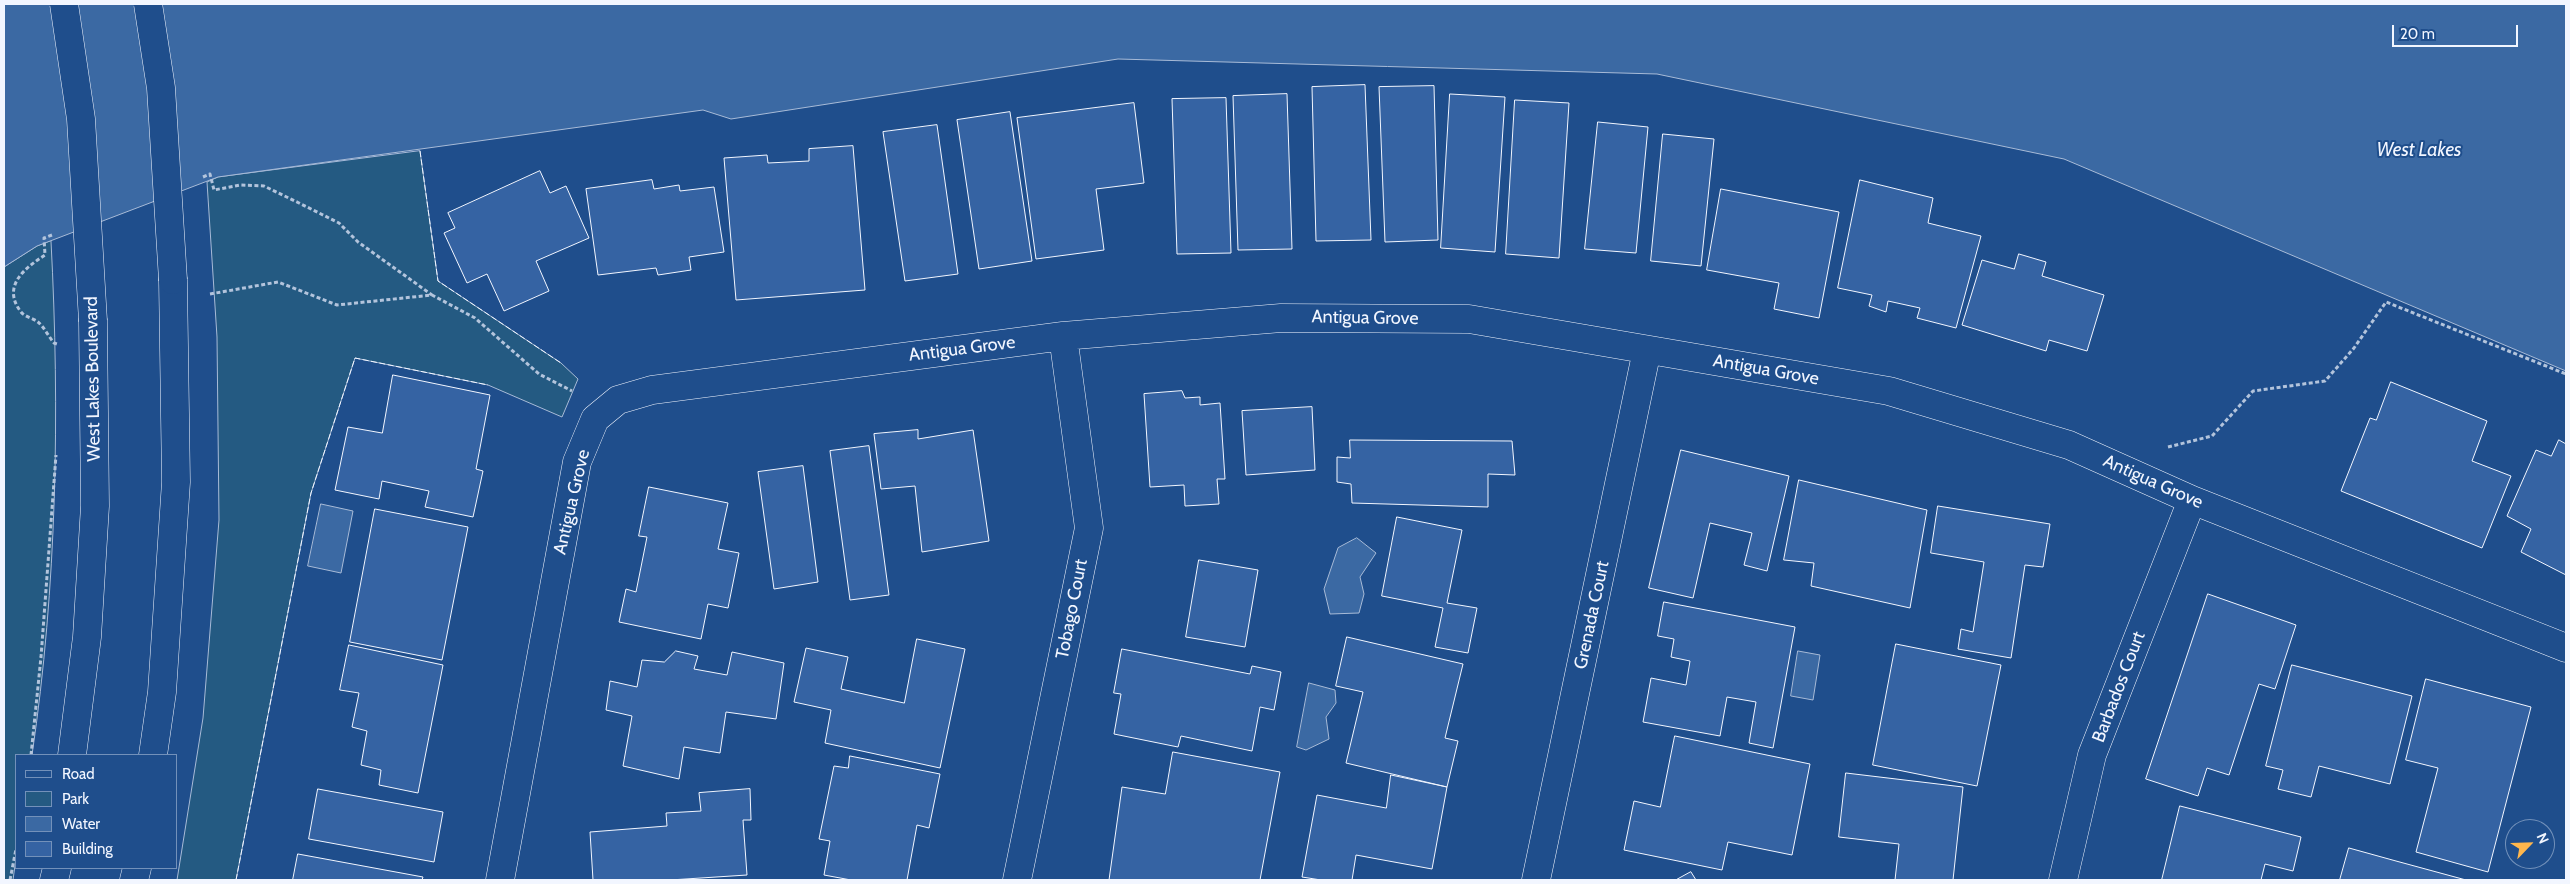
<!DOCTYPE html>
<html>
<head>
<meta charset="utf-8">
<style>
	body { margin:0 }
	#map { position:relative; width:2570px; height:884px; overflow:hidden; background:#1f4e8c; font-family:Cabin,sans-serif }
	canvas { display:block }
	.frame { position:absolute; inset:0; border:5px solid #f2f6ff; pointer-events:none }
	.legend { position:absolute; left:15px; top:754px; width:162px; height:115px; box-sizing:border-box; background:#1f4e8c; border:1px solid #7391ba; margin:0; padding:6px 9px; list-style:none; font-size:15px; color:#f2f6ff }
	.legend li { display:flex; align-items:center; gap:10px; height:25px }
	.legend b { width:25px; border:1px solid #7391ba }
	.north { position:absolute; left:2505px; top:819px; width:50px; height:50px; box-sizing:border-box; background:#1f4e8c; border:1px solid #7391ba; border-radius:50%; rotate:66deg; font-size:14px; font-weight:700; line-height:20px; text-align:center; color:#f2f6ff }
	.north::after { content:''; display:block; margin:auto; width:18px; height:22px; background:#ffb74d; clip-path:polygon(50% 0,100% 100%,50% 72%,0 100%) }
	.scale { position:absolute; left:2392px; top:25px; width:126px; height:22px; box-sizing:border-box; border:2px solid #f2f6ff; border-top:0; padding-left:6px; font-size:15px; line-height:18px; white-space:nowrap; color:#f2f6ff; -webkit-text-stroke:4px #1f4e8c; paint-order:stroke }
</style>
</head>
<body>
<div id="map">
<canvas width="2570" height="884"></canvas>
<div class="frame"></div>
<ul class="legend">
<li><b style="height:6px;background:#1f4e8c"></b>Road</li>
<li><b style="height:14px;background:#245a82"></b>Park</li>
<li><b style="height:14px;background:#3b69a3"></b>Water</li>
<li><b style="height:14px;background:#3563a3"></b>Building</li>
</ul>
<div class="north">N</div>
<div class="scale">20 m</div>
</div>
<script>
const c = document.querySelector('canvas').getContext('2d');
c.lineJoin = 'round';
function fill(path, color) {
  c.fillStyle = color;
  c.fill(path, 'evenodd');
}
function strokePath(path, color, width, dash) {
  c.strokeStyle = color;
  c.lineWidth = width;
  c.lineCap = dash ? 'butt' : 'round';
  c.setLineDash(dash || []);
  c.stroke(path);
}
function write(font, color, halo, rows, align = 'center') {
  c.font = font + ' Cabin,sans-serif';
  c.lineWidth = 4;
  c.setLineDash([]);
  c.textBaseline = 'middle';
  c.strokeStyle = halo;
  c.fillStyle = color;
  for (const [text, x, y, turn = 0] of rows) {
    c.save();
    c.translate(x, y);
    c.rotate((+turn || 0) * Math.PI / 180);
    c.textAlign = isNaN(turn) ? turn : align;
    if (halo) c.strokeText(text, 0, 0);
    c.fillText(text, 0, 0);
    c.restore();
  }
}
const green = new Path2D(`
	M420 151 438 281 561 363 578 379 562 417 488 385 355 358 311 493 236 880H177L203 718 219 520 217 337 207 182 218 177Z
	M51 241C60 412 57 586 32 755H16V858L13 880H4V267L37 246Z`);
fill(green, '#245a82');
strokePath(green, '#a8bbd7', 1);
const water = new Path2D(`
	M4 4H2566V371L2064 159 1657 74 1118 59 731 119 703 110 218 177 37 246 4 267Z
	M321 504 353 511 341 573 308 566Z
	M1357 538 1376 553 1360 577 1364 594 1359 613 1330 614 1324 589 1338 548Z
	M1798 651 1820 655 1813 700 1791 696Z
	M1309 683 1335 690 1336 703 1326 717 1329 739 1306 750 1297 747Z`);
fill(water, '#3b69a3');
strokePath(water, '#a8bbd7', 1);
const building = new Path2D(`
	M1365 85 1371 240 1316 241 1312 87Z
	M1434 86 1438 240 1385 242 1379 87Z
	M1287 94 1292 249 1238 250 1233 96Z
	M1450 94 1505 97 1495 252 1441 248Z
	M1226 98 1231 253 1177 254 1172 99Z
	M1515 100 1569 103 1559 258 1506 254Z
	M1134 103 1144 183 1096 189 1104 250 1036 259 1017 118Z
	M1010 112 1032 261 979 269 957 120Z
	M1598 122 1648 127 1636 253 1585 249Z
	M937 125 958 274 905 281 883 132Z
	M1663 134 1714 139 1701 266 1651 261Z
	M853 146 865 290 736 300 724 158 767 155 768 163 809 161V149Z
	M540 171 550 193 566 186 589 238 536 261 549 291 504 311 487 274 467 283 444 233 455 228 448 213Z
	M652 180 654 189 679 185 680 191 714 187 724 252 689 257 691 270 658 275 656 268 598 275 586 189Z
	M1860 180 1933 198 1928 223 1981 236 1956 328 1917 318 1920 308 1888 301 1886 312 1869 306 1872 295 1838 288Z
	M1721 189 1839 212 1819 318 1774 309 1779 283 1707 270Z
	M2019 254 2046 262 2042 276 2104 295 2087 351 2049 340 2046 351 1962 325 1982 260 2014 269Z
	M393 375 490 395 476 469 483 471 473 517 425 507 429 491 382 481 379 499 335 490 348 427 382 433Z
	M2391 382 2487 421 2472 461 2511 476 2482 548 2341 491 2370 418 2376 420Z
	M1182 391 1185 398 1200 397V405L1220 403 1225 479H1217L1219 504 1185 506 1184 485 1150 487 1144 394Z
	M1312 407 1315 470 1246 475 1242 411Z
	M918 430V439L973 430 989 541 922 552 915 486 881 489 874 434Z
	M1350 440 1512 441 1515 475 1488 474V507L1352 503 1351 484 1337 482V457L1350 458Z
	M2559 440 2566 444V575L2521 552 2531 529 2507 516 2536 450 2551 456Z
	M869 446 889 595 850 600 830 451Z
	M1681 450 1789 476 1767 571 1744 565 1752 533 1710 523 1693 598 1649 588Z
	M803 466 818 582 774 589 758 472Z
	M1799 480 1927 510 1910 608 1811 586 1814 563 1784 560Z
	M649 487 728 503 718 549 739 553 728 608 708 604 701 639 619 622 626 589 636 592 647 537 639 536Z
	M1938 506 2050 524 2043 567 2025 565 2011 658 1958 649 1961 629 1973 632 1984 562 1931 553Z
	M375 509 468 527 442 660 350 642Z
	M1397 517 1462 530 1447 603 1477 608 1468 653 1435 647 1443 608 1382 596Z
	M1199 560 1258 570 1245 647 1186 637Z
	M2208 594 2296 625 2275 689 2259 684 2229 775 2207 768 2198 796 2146 779Z
	M1664 602 1795 627 1773 748 1749 743 1756 702 1727 697 1720 736 1643 722 1651 678 1686 685 1690 661 1671 657 1674 639 1658 636Z
	M1347 637 1463 664 1445 738 1458 741 1447 787 1346 763 1363 692 1336 686Z
	M917 639 965 649 940 768 825 743 831 710 794 702 806 648 848 657 841 689 904 703Z
	M1896 644 2001 665 1977 786 1873 765Z
	M349 645 443 665 418 793 379 785 381 770 361 765 367 731 352 727 359 693 340 690Z
	M1122 649 1250 674 1252 666 1281 672 1274 710 1260 707 1252 751 1181 736 1178 747 1114 734 1121 694 1114 693Z
	M676 651 698 656 694 669 727 675 732 652 784 663 776 719 726 712 720 753 684 747 679 779 623 766 632 716 606 710 610 681 637 687 642 660 664 662Z
	M2292 665 2412 696 2390 784 2319 766 2311 797 2278 789 2283 770 2266 766Z
	M2426 679 2531 707 2488 872 2416 852 2438 768 2406 760Z
	M1675 736 1810 764 1792 855 1728 842 1722 870 1624 850 1634 801 1660 807Z
	M1173 752 1280 772 1260 880H1109L1122 787 1165 794Z
	M850 756 940 774 929 828 917 825 907 880H851L824 875 830 841 819 839 834 766 848 768Z
	M1846 773 1963 787 1953 880H1895L1899 844 1839 837Z
	M1391 775 1447 787 1432 869 1356 855 1352 880H1321L1302 877 1317 795 1386 808Z
	M318 789 443 812 434 862 309 839Z
	M750 789 751 820H743L747 875 670 880H593L590 832 667 826 666 813 701 811 699 793Z
	M2180 806 2301 837 2293 871 2265 864 2261 880H2162Z
	M2349 848 2396 861 2466 880H2340Z
	M298 854 423 877 422 880H293Z
	M1691 872 1696 880H1676Z`);
fill(building, '#3563a3');
strokePath(building, '#f2f6ff', 1);
const minor = new Path2D(`
	M500 880 577 462 595 419 618 400 652 390 1063 336 1281 318 1469 319 1889 391 2069 445 2192 500 2566 648
	M1017 880 1089 528 1063 336
	M1536 880 1647 350
	M2063 880 2092 755 2192 500`);
const major = new Path2D(`
	M72 755 87 637 95 506 93 321
	M153 755 162 692 176 482 173 280
	M54 880 57 868
	M134 880 137 868`);
strokePath(minor, '#f2f6ff', 29);
strokePath(major, '#f2f6ff', 29);
strokePath(new Path2D(`
	M203 177 210 174 214 190 240 185 264 186 299 203 339 223 358 242 432 295
	M52 235 44 238 45 255C25 268 1 286 21 312 25 317 33 318 38 322 44 327 49 337 54 343L57 344
	M210 294 278 282 337 305 432 295 475 318 539 374 572 391
	M2168 447 2212 436 2253 391 2325 381 2354 348 2386 302 2566 374
	M31 755 41 657 56 455
	M10 880 16 849`), '#b3c4dc', 3, [4, 2.5]);
strokePath(minor, '#1f4e8c', 28);
strokePath(major, '#1f4e8c', 28);
const majorBridge = new Path2D(`
	M64 4 81 119 93 321
	M148 4 161 88 173 280`);
strokePath(majorBridge, '#f2f6ff', 29, []);
strokePath(majorBridge, '#1f4e8c', 28);
strokePath(new Path2D(`
	M420 151 438 281 561 363
	M236 880 311 493 355 358 488 385`), '#f2f6ff', 1, [6, 2.5]);
write('18px', '#f2f6ff', '#1f4e8c', [
	["Antigua Grove",1365,318,1],
	["Antigua Grove",962,349,-7],
	["Antigua Grove",1766,370,10],
	["West Lakes Boulevard",93,379,-91],
	["Antigua Grove",2153,482,24],
	["Antigua Grove",572,502,-77],
	["Tobago Court",1072,609,-79],
	["Grenada Court",1592,615,-78],
	["Barbados Court",2119,687,-69]
]);
write('italic 19px', '#f2f6ff', '#1f4e8c', [
	["West Lakes",2419,150]
]);
</script>
</body>
</html>
